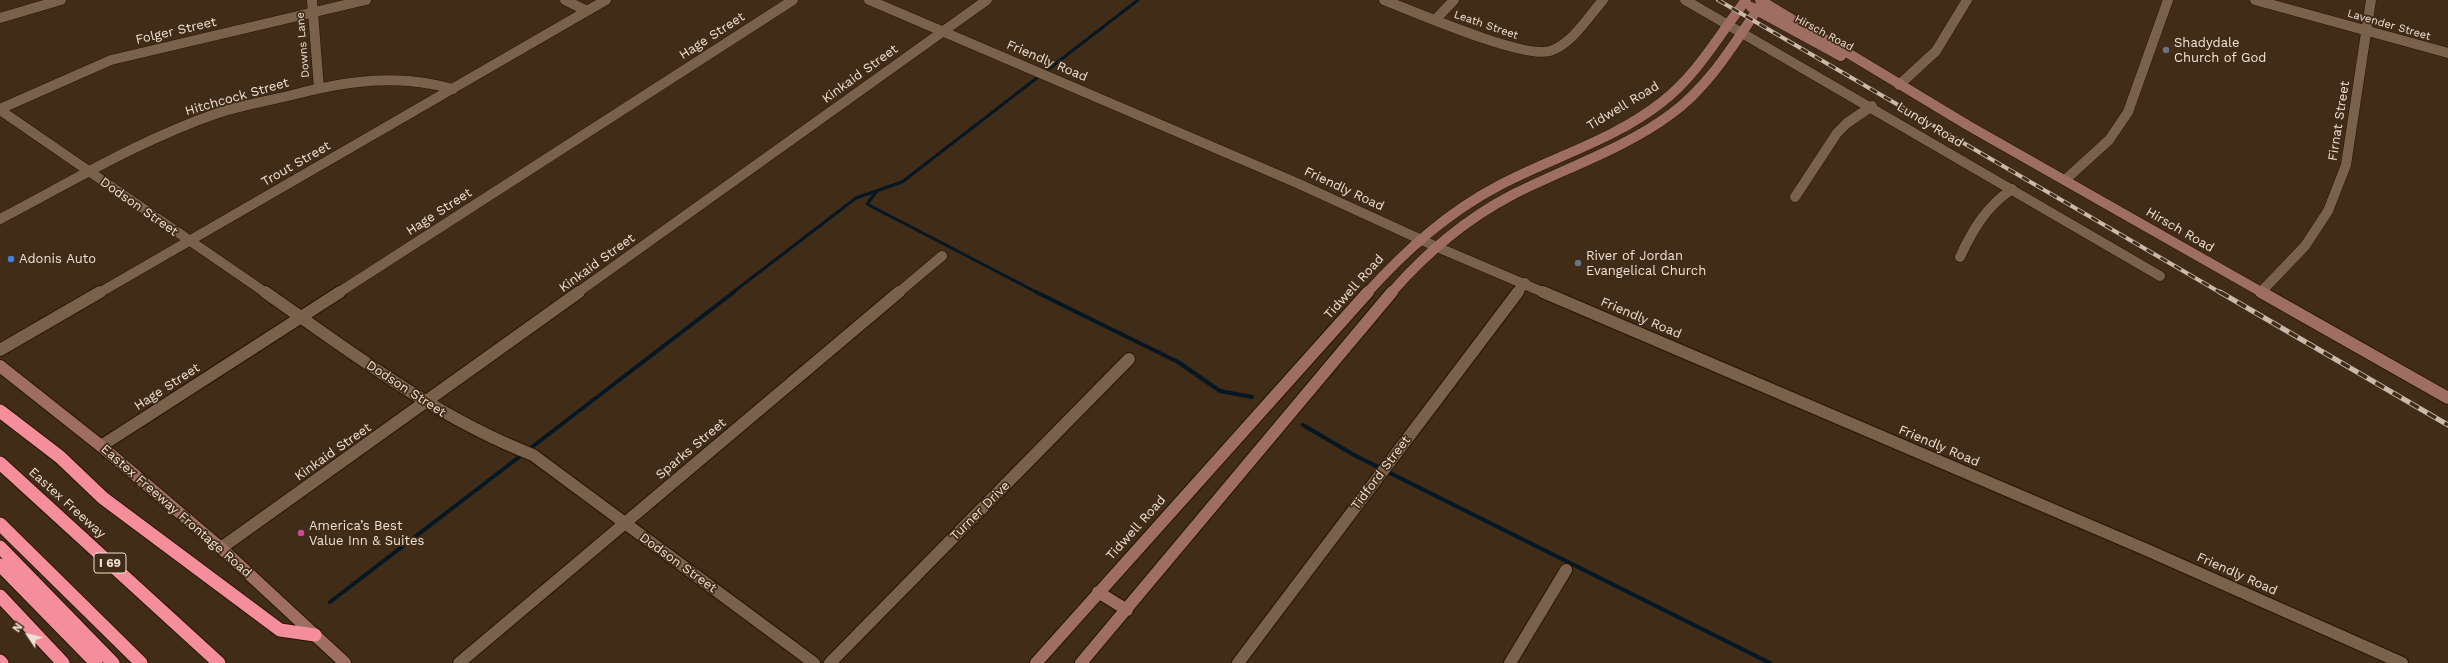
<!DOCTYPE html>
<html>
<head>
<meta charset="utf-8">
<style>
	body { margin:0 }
	#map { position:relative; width:2448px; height:663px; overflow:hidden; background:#412c18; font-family:"Work Sans",sans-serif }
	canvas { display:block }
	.north { position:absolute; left:8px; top:615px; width:40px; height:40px; -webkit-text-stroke:3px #412c18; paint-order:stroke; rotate:305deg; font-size:11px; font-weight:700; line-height:16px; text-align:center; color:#efe1d5 }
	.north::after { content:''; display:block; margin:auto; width:14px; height:18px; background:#efe1d5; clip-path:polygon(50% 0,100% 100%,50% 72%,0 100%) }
</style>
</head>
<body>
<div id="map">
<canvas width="2448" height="663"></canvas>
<div class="north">N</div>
</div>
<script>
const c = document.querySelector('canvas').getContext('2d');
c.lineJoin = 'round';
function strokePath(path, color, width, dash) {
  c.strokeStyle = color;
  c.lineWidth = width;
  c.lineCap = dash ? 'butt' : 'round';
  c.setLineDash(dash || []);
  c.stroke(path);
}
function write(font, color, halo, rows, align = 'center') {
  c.font = font + ' "Work Sans",sans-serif';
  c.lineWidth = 3.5;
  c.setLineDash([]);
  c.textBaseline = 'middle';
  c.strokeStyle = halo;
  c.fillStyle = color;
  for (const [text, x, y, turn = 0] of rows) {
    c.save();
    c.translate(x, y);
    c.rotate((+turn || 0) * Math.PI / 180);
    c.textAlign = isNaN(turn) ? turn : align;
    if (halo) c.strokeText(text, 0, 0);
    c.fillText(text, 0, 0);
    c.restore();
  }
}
strokePath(new Path2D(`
	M877 191 867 204 1038 293
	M732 293 856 198 902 182 1138 0`), '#041723', 3);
strokePath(new Path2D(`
	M1036 292 1178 362 1220 391 1252 397
	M1303 425 1354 455 1770 663
	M528 450 734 292
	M330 602 523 454`), '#041723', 4);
const minorFar1 = new Path2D(`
	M312 0 319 88
	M565 0 587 11
	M1384 0C1415 12 1523 59 1550 51 1572 44 1589 16 1603 0
	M1685 0 2160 276
	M2255 0 2448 53
	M0 18 61 0
	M1436 19 1454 0
	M1899 85 1936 51 1967 0
	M0 109 111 60 366 0
	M0 110 266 293
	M2065 180 2109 140 2128 112 2168 0
	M1795 197 1837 133 1847 123 1872 106
	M0 219C71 182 142 139 218 113 242 105 268 101 292 95 346 81 398 73 453 89
	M1437 247 1545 293
	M1960 257C1973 229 1986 207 2012 189
	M2261 292 2305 246 2328 211 2346 165 2371 0
	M99 293 606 0
	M338 293 793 0
	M577 293 987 0
	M898 293 942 256
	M1517 293 1525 283`);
const minor = new Path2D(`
	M265 292C351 352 435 417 533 455L814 663
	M1543 292 2147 550 2402 663
	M0 350 100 292
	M101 446 340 292
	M221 548 579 292
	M459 663 899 292
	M830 663 1129 359
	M1238 663 1518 292
	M1510 663 1566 570`);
const tertiary = new Path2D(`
	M869 0 1297 183 1437 247`);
const secondaryFar1 = new Path2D(`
	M1760 0 1969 126 2263 293
	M1751 7 1841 56
	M1367 293C1406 250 1448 212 1500 185 1553 157 1614 140 1662 102 1697 75 1719 35 1746 0
	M1391 293C1425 254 1466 219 1512 195 1563 169 1626 148 1671 114 1711 85 1736 40 1764 0`);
const secondary = new Path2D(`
	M2261 292 2448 398
	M0 366 101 446 221 548 345 663
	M1098 592 1127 610
	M1036 663 1368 292
	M1081 663 1392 292`);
const motorway = new Path2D(`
	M0 411 60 457 103 498 280 630 315 635
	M0 463 219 663
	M0 524 141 663
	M0 547 113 663
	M0 565 96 663
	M0 596 63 663
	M0 661 2 663`);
strokePath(minorFar1, '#271402', 11);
strokePath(minor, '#271402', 14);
strokePath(tertiary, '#271402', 11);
strokePath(secondaryFar1, '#271402', 11);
strokePath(secondary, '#271402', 14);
strokePath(motorway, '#271402', 15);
strokePath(minorFar1, '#79614b', 10);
strokePath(minor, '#79614b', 12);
strokePath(tertiary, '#79614b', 10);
strokePath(secondaryFar1, '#9e6e63', 10);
strokePath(secondary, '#9e6e63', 12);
strokePath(motorway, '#f48e9b', 13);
const railFar1 = new Path2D(`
	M1718 0 2221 293`);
const rail = new Path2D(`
	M2220 292 2448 425`);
strokePath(railFar1, '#c9baac', 4);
strokePath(rail, '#c9baac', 5);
strokePath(railFar1, '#412c18', 2.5, [8]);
strokePath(rail, '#412c18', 3.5, [10]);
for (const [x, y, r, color] of [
	[2166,50,4,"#6b7280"],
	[11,259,4,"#3f7fe0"],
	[1578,263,4,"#6b7280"],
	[301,533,4,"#d1479c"]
]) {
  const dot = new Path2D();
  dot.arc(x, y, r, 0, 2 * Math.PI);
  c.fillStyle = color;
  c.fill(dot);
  strokePath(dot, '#412c18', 1.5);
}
write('11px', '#efe1d5', '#412c18', [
	["Leath Street",1486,25,19],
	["Lavender Street",2389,25,16],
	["Hirsch Road",1824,33,28],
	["Downs Lane",303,45,-95]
]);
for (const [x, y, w] of [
	[110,563,32]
]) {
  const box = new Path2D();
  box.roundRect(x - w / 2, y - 10, w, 20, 3);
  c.fillStyle = '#412c18';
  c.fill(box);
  strokePath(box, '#efe1d5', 1);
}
write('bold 12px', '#efe1d5', null, [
	["I 69",110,563]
]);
write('13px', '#efe1d5', '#412c18', [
	["Folger Street",176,31,-13],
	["Hage Street",712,36,-33],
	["Friendly Road",1047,61,23],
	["Kinkaid Street",860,74,-36],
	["Hitchcock Street",237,97,-16],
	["Tidwell Road",1623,106,-31],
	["Firnat Street",2339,121,-81],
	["Lundy Road",1930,125,31],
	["Trout Street",296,164,-30],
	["Friendly Road",1344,189,25],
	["Dodson Street",139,207,35],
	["Hage Street",439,212,-33],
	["Hirsch Road",2180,230,30],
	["Kinkaid Street",597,263,-36],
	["Tidwell Road",1354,287,-48],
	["Friendly Road",1641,318,23],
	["Hage Street",167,387,-33],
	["Dodson Street",406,389,33],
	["Friendly Road",1939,446,23],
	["Sparks Street",691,449,-40],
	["Kinkaid Street",333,452,-35],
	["Tidford Street",1381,473,-53],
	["Eastex Freeway",67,503,42],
	["Eastex Freeway Frontage Road",176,511,41],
	["Turner Drive",980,511,-45],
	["Tidwell Road",1136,528,-48],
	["Dodson Street",678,563,36],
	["Friendly Road",2237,574,24]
]);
write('13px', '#efe1d5', '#412c18', [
	["Shadydale",2174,43],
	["Church of God",2174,58],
	["River of Jordan",1586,256],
	["Evangelical Church",1586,271],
	["Adonis Auto",19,259],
	["America’s Best",309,526],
	["Value Inn & Suites",309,541]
], 'left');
</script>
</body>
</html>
